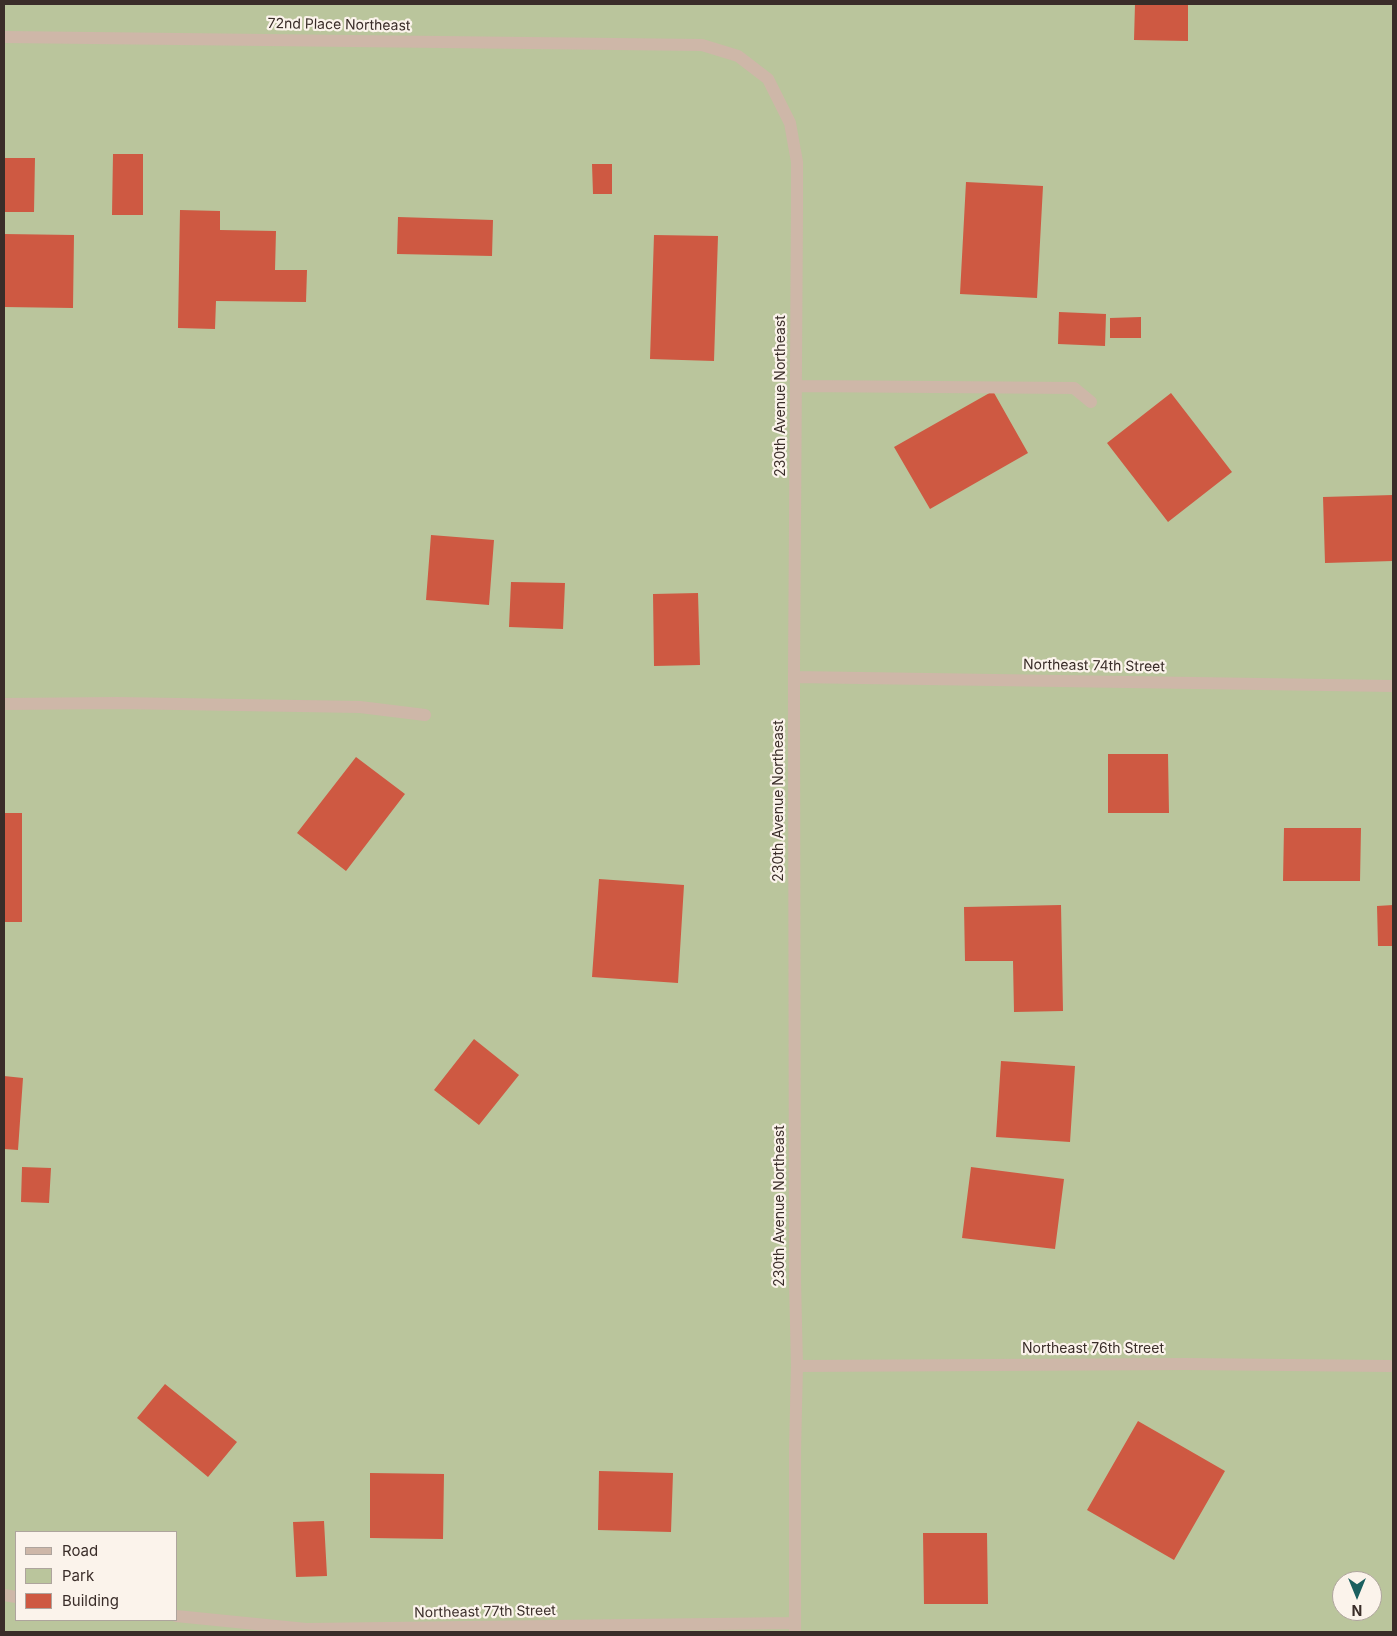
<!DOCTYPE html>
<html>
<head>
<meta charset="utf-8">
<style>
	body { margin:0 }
	#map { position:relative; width:1397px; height:1636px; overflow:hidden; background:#f4e8de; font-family:Inter,sans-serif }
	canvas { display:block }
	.frame { position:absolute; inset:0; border:5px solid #3a2d29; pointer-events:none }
	.legend { position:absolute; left:15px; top:1531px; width:162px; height:90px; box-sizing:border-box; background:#fbf3eb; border:1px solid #aea49d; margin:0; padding:6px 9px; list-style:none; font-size:15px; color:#3a2d29 }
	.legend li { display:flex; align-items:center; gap:10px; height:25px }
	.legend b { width:25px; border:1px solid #aea49d }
	.north { position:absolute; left:1332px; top:1571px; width:50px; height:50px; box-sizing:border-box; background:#fbf3eb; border:1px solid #aea49d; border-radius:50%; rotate:180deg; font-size:14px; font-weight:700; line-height:20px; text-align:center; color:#3a2d29 }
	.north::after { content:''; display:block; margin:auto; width:18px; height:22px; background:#1b5f5f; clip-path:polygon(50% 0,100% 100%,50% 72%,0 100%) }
</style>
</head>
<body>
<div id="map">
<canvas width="1397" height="1636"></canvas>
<div class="frame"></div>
<ul class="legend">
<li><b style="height:6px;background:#ceb7a8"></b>Road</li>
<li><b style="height:14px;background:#bac59c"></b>Park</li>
<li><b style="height:14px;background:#ce5942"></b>Building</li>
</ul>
<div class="north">N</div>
</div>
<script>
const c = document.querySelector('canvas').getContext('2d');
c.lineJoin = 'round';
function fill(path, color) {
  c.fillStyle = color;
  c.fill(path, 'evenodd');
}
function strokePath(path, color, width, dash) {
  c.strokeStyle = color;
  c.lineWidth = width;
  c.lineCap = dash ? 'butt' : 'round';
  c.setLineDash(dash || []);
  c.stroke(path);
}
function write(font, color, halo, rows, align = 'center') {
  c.font = font + ' Inter,sans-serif';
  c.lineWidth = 4.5;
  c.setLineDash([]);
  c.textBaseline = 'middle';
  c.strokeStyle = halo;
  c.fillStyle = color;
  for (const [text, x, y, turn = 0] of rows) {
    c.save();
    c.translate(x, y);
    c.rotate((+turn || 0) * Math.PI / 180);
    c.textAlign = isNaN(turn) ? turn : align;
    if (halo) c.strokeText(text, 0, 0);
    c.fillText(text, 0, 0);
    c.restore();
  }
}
fill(new Path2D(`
	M4 4H1393V1632H4ZM16 1532H176V1620H16ZM1342 1581H1372V1611H1342Z`), '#bac59c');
fill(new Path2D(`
	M1135 4H1188V41L1134 40Z
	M113 154H143V215H112Z
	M4 158H35L34 212H4Z
	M592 164H612V194H593Z
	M966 182 1043 186 1037 298 960 294Z
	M180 210 220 211V230L276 231 275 270H307L306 302 216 301 215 329 178 328Z
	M398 217 493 220 492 256 397 254Z
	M4 234 74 235 73 308 4 307Z
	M654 235 718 236 714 361 650 359Z
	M1059 312 1106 314 1105 346 1058 344Z
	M1141 317V338H1110V318Z
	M993 391 1028 453 930 509 894 447Z
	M1171 393 1232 472 1168 522 1107 443Z
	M1393 495V561L1325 563 1323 497Z
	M431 535 494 540 489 605 426 600Z
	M511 582 565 583 563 629 509 627Z
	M698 593 700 665 654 666 653 594Z
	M1108 754H1168L1169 813H1108Z
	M356 757 405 794 346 871 297 833Z
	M4 813H22V922H4Z
	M1284 828H1361L1360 881H1283Z
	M599 879 684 885 678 983 592 977Z
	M1061 905 1063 1011 1014 1012 1013 961H965L964 907Z
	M1393 905V946H1378L1377 906Z
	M474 1039 519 1075 479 1125 434 1090Z
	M1001 1061 1075 1066 1070 1142 996 1137Z
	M4 1076 23 1078 18 1150 4 1149Z
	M22 1167 51 1168 49 1203 21 1202Z
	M971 1167 1064 1179 1055 1249 962 1238Z
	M165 1384 237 1442 208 1477 137 1418Z
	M1138 1421 1225 1471 1174 1560 1087 1510Z
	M599 1471 673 1473 671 1532 598 1530Z
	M370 1473 444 1474 443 1539 370 1538Z
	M324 1521 327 1576 296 1577 293 1522Z
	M923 1533H987L988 1604H924Z`), '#ce5942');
strokePath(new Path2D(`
	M4 37 702 45 738 56 768 79 790 123 797 162V208L794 677 795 1282 797 1366 795 1449V1632
	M796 386 1074 388 1091 402
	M794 677 1393 686
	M4 704 117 703 360 707 425 715
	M797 1366 1185 1364 1390 1366
	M4 1595 16 1597
	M176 1616 306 1629 795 1623`), '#ceb7a8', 12);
write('14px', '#3a2d29', '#fbf3eb', [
	["72nd Place Northeast",339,25,1],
	["230th Avenue Northeast",781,396,-90],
	["Northeast 74th Street",1094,666,1],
	["230th Avenue Northeast",779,801,-90],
	["230th Avenue Northeast",780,1206,-90],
	["Northeast 76th Street",1093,1349],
	["Northeast 77th Street",485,1612,-1]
]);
</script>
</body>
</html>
